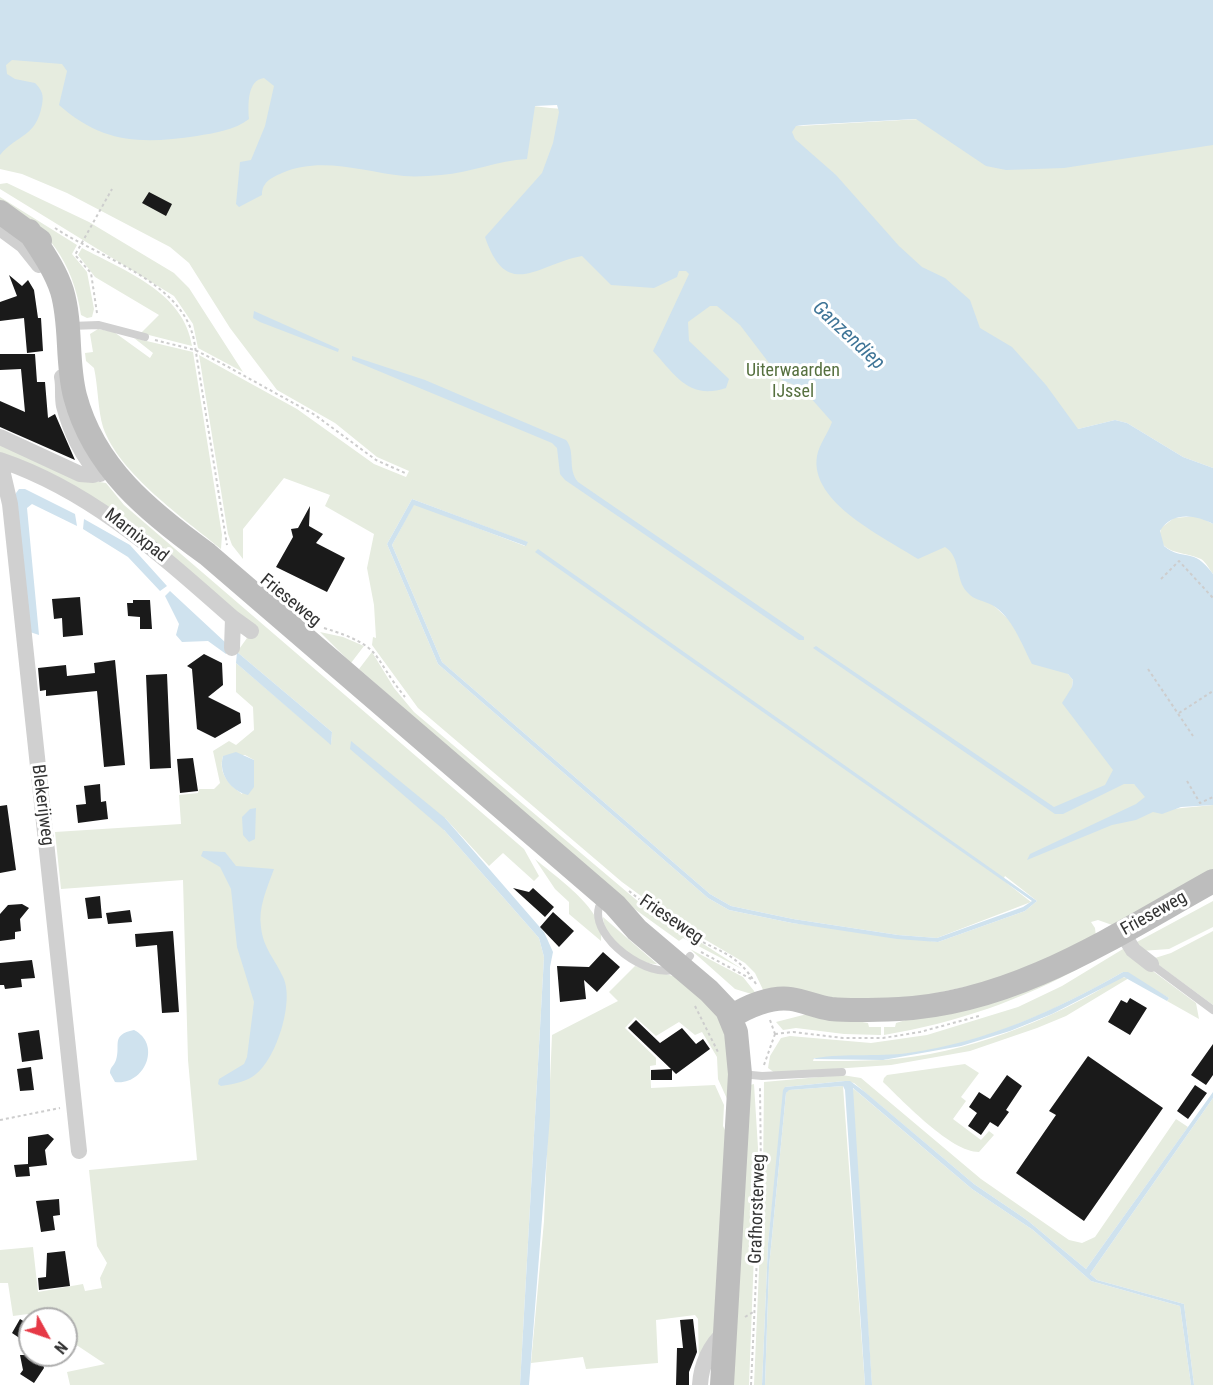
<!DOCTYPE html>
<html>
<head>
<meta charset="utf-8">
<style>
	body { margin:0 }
	#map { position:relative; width:1213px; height:1385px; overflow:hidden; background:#fff; font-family:"Roboto Condensed",sans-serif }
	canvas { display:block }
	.north { position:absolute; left:18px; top:1307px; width:60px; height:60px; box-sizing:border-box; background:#fff; border:2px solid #adadad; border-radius:50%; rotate:130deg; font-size:16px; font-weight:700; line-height:24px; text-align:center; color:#333 }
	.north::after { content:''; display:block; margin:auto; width:21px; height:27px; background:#e63946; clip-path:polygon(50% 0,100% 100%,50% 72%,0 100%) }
</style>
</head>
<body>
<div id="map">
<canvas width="1213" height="1385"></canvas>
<div class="north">N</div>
</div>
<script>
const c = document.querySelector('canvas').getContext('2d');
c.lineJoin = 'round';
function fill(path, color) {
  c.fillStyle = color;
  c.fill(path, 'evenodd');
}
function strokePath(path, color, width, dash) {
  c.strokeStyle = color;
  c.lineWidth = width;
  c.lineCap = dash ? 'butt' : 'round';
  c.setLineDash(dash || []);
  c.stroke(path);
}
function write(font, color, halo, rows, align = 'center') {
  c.font = font + ' "Roboto Condensed",sans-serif';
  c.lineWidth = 6;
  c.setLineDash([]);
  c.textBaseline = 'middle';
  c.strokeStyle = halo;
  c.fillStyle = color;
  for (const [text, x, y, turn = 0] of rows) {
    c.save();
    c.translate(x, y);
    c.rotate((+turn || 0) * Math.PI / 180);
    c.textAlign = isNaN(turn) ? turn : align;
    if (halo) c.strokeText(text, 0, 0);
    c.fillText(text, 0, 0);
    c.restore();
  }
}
fill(new Path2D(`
	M0 57 262 75 550 108 799 126 1213 102V468L1183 457 1127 423 1115 420 1078 429 993 605 1068 674 1073 680 1072 687 1134 784 1172 809 1213 805V872L1115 926 1098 920 1091 922 1095 928 1096 937 1015 976 896 1002 766 996 755 973 745 963 682 926 622 882 418 708 372 645 373 637 376 638 374 605 367 568 374 534 325 506 330 495 284 478 243 529V559L232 545 228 534 199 355 297 409 374 464 406 477 409 471 377 457 335 423 277 390 230 328 189 263 170 247 67 193 22 174 0 169ZM412 499 527 542 525 546 414 504 392 545 442 662 710 894 731 906 793 919 898 935 937 938 1031 902 1003 880 1005 876 1037 901 1025 911 938 942 792 923 729 910 708 898 438 664 387 544Z
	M7 183 89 222 174 273 189 288 243 372 198 348 193 324 174 296 0 189V184Z
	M0 197 77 245 72 254 87 272 94 309 92 317 87 318 81 315C73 262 47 226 0 201Z
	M82 248C125 271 184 292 192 346L141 333 159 315 95 277 78 255Z
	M98 329 114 332 150 358 153 353 134 338 193 352 222 535 221 549C185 519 119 474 103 427 98 411 98 386 94 368L86 361 85 353 93 352 90 334Z
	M0 444 73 478 106 483 124 505 524 849 539 876 534 881 503 853 489 866 445 818 444 830 539 938 544 957 520 1385H70L67 1372 105 1364 66 1338V1319H36L28 1314 13 1316 8 1283H0V1250L33 1247 38 1292 83 1284 85 1291 102 1288 100 1278 107 1263 97 1246 89 1170 197 1160 188 1060 183 880 61 889 55 832 181 824 179 795 198 793 199 789H214L220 783 213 751 229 741 236 745 254 730 253 707 236 692V663L331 744 332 732 237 652 247 638 143 535 0 454ZM245 755 254 760 242 794C229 784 218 774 223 756Z
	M1198 516 1213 524V574C1209 569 1206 562 1201 559 1185 551 1154 555 1161 528L1174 518Z
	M320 632 343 637 364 646 351 663Z
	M372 652 394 688 414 712 640 903 742 969 683 938 679 941 629 905 359 669Z
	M535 859C556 877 607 911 601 941L569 914V902L555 889Z
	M1213 901V927L1169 949 1141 951 1135 943Z
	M603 917 657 964C636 965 603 938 603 917Z
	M1213 931V1005L1156 963 1155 958 1171 953Z
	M690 949 743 977 758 996 735 989Z
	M1123 949 1196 1003 1199 1019 1167 1001 1169 998 1123 972C1050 1014 972 1049 887 1056 863 1058 838 1058 814 1058L813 1061C837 1061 860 1061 883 1060 967 1054 1050 1021 1121 977L1129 978 1066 1016 1037 1028 970 1051 891 1065 775 1073 768 1068 770 1056 781 1038 790 1036 871 1043 927 1035 1018 1007 1062 986Z
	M1085 965C1022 1000 956 1023 884 1035V1027H895L896 1023Z
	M635 966 673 976 713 1002 730 1034 728 1101 718 1079 717 1057 702 1032 695 1035 679 1022 656 1036 635 1017 625 1028 656 1058V1065L650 1066 651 1088 715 1085 724 1105 723 1126 728 1136 717 1332 699 1367 698 1319 695 1315 656 1320 658 1363 586 1369 583 1357 531 1363 544 1221 552 1035 618 1001 609 992Z
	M811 1013 868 1023 869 1027H881V1035L844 1034 796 1028 783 1030 776 1022Z
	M965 1064 979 1073 961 1097 966 1101 953 1119 981 1140 989 1131 994 1135 979 1152C951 1152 904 1102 883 1082L884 1078 887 1075Z
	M842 1075 861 1078 981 1179 1069 1240 1082 1243 1095 1237 1176 1119 1188 1127 1086 1269 1027 1220 974 1184 854 1083 845 1081 785 1087 768 1244 762 1385H754L763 1177 764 1082Z
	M754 1084 758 1148 749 1385H730L750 1085Z
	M843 1086 865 1385H765L769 1267 786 1093 788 1090Z
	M854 1089 972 1189 1033 1230 1091 1281 1180 1306 1191 1385H872L851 1090Z
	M1213 1098V1385H1194L1184 1304 1097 1280 1090 1274Z`), '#e6ecdf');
fill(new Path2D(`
	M0 0H1213V145L1064 168 1006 170 986 166 916 119 804 125 796 126 792 132 795 139 836 175 899 246 922 267 945 278 970 300 980 328 1012 347 1046 385 1078 429 1115 420 1127 423 1183 457 1213 468V524C1196 515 1172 511 1160 531L1164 546C1184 562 1193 546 1213 574V805L1181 807 1162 814 1153 812 1136 820 1112 825 1027 860 1030 854 1136 804 1145 797 1134 784H1124L1063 814H1055L813 648 816 646 1054 807 1105 785 1113 770 1062 703 1072 687 1073 680 1068 674 1032 664C1022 645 1012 616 992 605 983 600 975 601 967 592 955 579 961 557 945 547L918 559C886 538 809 503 817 456 819 445 828 433 832 422L802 388 782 380 740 325 717 306H710L688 322 689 341 729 379 726 388C689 400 676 376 653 351L689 274 686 271H679L677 277 654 288 611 285 582 256C538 264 507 302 485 237L542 173 553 143 559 112 557 105 535 106 527 159C498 160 471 173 441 175 429 176 416 177 404 176 363 172 322 156 282 173 271 178 262 182 262 195L239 207 236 204 240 162 251 160 265 126 274 86 264 78C247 80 248 105 249 119 235 130 214 133 197 136 142 144 103 144 59 105L67 71 62 64 12 60 6 65 7 74 15 79 35 83C42 90 44 95 42 105 36 138 17 134 0 155Z
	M254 311 339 349 338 352 260 322 253 318Z
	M352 356 425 380 566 440C576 452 567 469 578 482L804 637V640H799L565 480 560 474 557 448 552 443 352 360Z
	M19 489H25L75 514 77 526 32 504 27 508 39 635 30 632 16 503V493Z
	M412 499 528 542 526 546 414 505 392 545 442 662 710 894 731 906 793 919 898 935 937 938 1023 907 1032 901 535 552 538 549 1037 901 1025 911 938 942 897 939 792 923 729 910 708 898 438 664 387 544Z
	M84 519 130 545 167 586 160 591 128 557 83 529Z
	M170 591 226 643V654L208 641 182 642 176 635 179 624 165 596Z
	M237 652 332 732 331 745 236 663Z
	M351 741 445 818 544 932 553 952 550 967V1116L529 1385H520L544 957 539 938 444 830 350 749Z
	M236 752 254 760V787L248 795C231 791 218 774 223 756Z
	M256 808 255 839 249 842 243 835 242 817 250 809Z
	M203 851 225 852 236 866 274 869C267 888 258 908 261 927 263 948 275 959 283 977 295 1001 276 1059 256 1074 247 1082 233 1084 221 1086L218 1084 219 1079 244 1064 247 1057 254 1002 237 947 231 889 220 867 201 856Z
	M1123 972H1128L1169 998 1167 1001 1124 977 1052 1014 1010 1031 961 1046 883 1060 812 1059C835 1053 880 1057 908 1053 986 1042 1055 1011 1123 972Z
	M134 1030C162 1044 145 1086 115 1082L110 1073C110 1067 114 1066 116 1060 121 1045 110 1035 134 1030Z
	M845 1081H850L865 1092 974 1184 1027 1220 1086 1269 1213 1092V1098L1090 1274 1097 1280 1184 1304 1194 1385H1191L1180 1306 1091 1281 1033 1230 972 1189 853 1088 872 1385H865L845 1090 843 1086 789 1090 786 1093 769 1267 765 1385H762L768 1244 783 1090 785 1087Z`), '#cfe2ee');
fill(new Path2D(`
	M149 192 172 204 166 216 142 203Z
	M9 275 22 286 28 280 34 290 38 318H41L43 351 27 353 24 318 0 321V302L17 296Z
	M0 354H35L37 382H45L48 418 55 414 75 460 0 427V401L25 412 21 369 0 370Z
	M310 506 309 526 323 534 316 543 345 558 327 592 276 567 293 537 291 529 298 528Z
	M80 597 83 635 63 637 62 618 54 619 52 599Z
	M133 600H150L152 629H140V617L128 616 127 603H133Z
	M204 654 222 663 223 685 208 697 240 713 241 723 215 738 197 729 192 669 187 666Z
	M115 660 125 765 104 767 97 691 46 696V690L40 691 38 668 66 665 67 676 95 673 94 663Z
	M167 674 171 768 150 769 146 675Z
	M193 758 198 791 180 793 177 759Z
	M100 784 101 802 106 801 108 819 78 823 76 805 86 804 84 786Z
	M7 805 16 870 0 873V806Z
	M513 888 529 892 533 888 554 907 545 917Z
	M100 896 102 918 88 919 85 898Z
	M22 904 29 908 20 919 21 931 15 932V939L0 941V914L8 905Z
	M130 910 132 922 108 924 106 913Z
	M553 912 574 931 559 947 540 927Z
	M173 931 179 1012 162 1013 157 945 136 947 135 934Z
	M603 952 620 967 597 992 584 980 586 999 560 1002 557 966 589 967Z
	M32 960 35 978 21 979 22 987 5 989 4 985H0V963Z
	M1130 998 1147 1008 1130 1035 1108 1022 1121 1000 1127 1003Z
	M636 1020 660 1043 682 1028 696 1044 703 1039 710 1049 676 1074 672 1070V1080H651V1070L671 1069 628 1028Z
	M39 1030 43 1059 22 1062 18 1033Z
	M1213 1044V1075L1206 1085 1191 1075Z
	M1088 1056 1163 1108 1084 1221 1016 1173 1056 1115 1049 1111Z
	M31 1067 34 1090 20 1091 17 1069Z
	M1007 1075 1022 1086 1006 1110 1009 1112 998 1127 990 1122 981 1135 968 1126 977 1113 969 1107 979 1092 990 1099Z
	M1195 1085 1207 1093 1188 1119 1177 1111Z
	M48 1134 54 1139 45 1150 47 1165 29 1167 30 1176 16 1177 14 1165 28 1164V1137Z
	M59 1199 60 1215 53 1216 55 1230 41 1232 36 1201Z
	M65 1251 70 1286 39 1290 38 1278 46 1277 47 1253Z
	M20 1319 30 1325V1345L12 1333Z
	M693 1319 697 1352 689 1372V1385H676L677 1348H683L680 1320Z
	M20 1355H41L44 1368 34 1383 20 1374 23 1370Z`), '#1a1a1a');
strokePath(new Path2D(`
	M55 228C100 258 182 281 194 340L227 545
	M97 313 91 273 75 255 112 189
	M155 340 195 350 221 363 315 415 376 460 405 473
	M1161 579 1179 561 1213 598
	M324 628C385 647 370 654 405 697
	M1148 669 1193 736
	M1179 713 1213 691
	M1187 781 1200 803 1213 797
	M629 891C649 907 669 922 690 935 720 953 736 952 756 984
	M701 952 751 979
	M695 1006 718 1052
	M770 1020 775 1034
	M775 1034 793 1032 843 1038H883L920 1032 979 1016
	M764 1065 775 1034
	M0 1120 60 1108
	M745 1317 755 1311
	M751 1385 761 1172 760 1088`), '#cdcdcd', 2, [3, 3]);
strokePath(new Path2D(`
	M70 326 99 325 145 337
	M606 899 599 907C590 938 649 980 677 969 683 967 686 961 690 956
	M1151 964 1213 1010
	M741 1074 762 1076 842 1072`), '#d0d0d0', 8);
strokePath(new Path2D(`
	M0 228 23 245 39 265
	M62 377C64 386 62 397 64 406 70 429 82 458 100 474
	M0 437 80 474 93 475 104 471
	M0 460C92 491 161 555 233 618L232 648
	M0 461 10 504 79 1151
	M233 618 251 631
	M1122 932 1133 950 1151 964
	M700 1385C701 1365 710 1345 725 1332`), '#d0d0d0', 16);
strokePath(new Path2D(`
	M0 212 40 241
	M29 231C41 250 55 269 62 291 72 325 66 361 75 396 94 468 149 512 207 554L615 905 637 930 709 991 727 1010 736 1032 740 1074 722 1385
	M731 1017C746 1007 771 996 791 999 804 1001 817 1007 831 1009 853 1011 876 1010 899 1009 1015 1003 1114 936 1213 881`), '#bdbdbd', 24);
write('18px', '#56703f', '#fff', [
	["Uiterwaarden",793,371],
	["IJssel",793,392]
]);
write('18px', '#333', '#fff', [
	["Marnixpad",136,536,38],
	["Frieseweg",290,601,39],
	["Blekerijweg",42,805,83],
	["Frieseweg",1154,914,-29],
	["Frieseweg",671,920,34],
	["Grafhorsterweg",758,1209,-88]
]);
write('italic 20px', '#3f7597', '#fff', [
	["Ganzendiep",848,336,43]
]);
</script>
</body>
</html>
